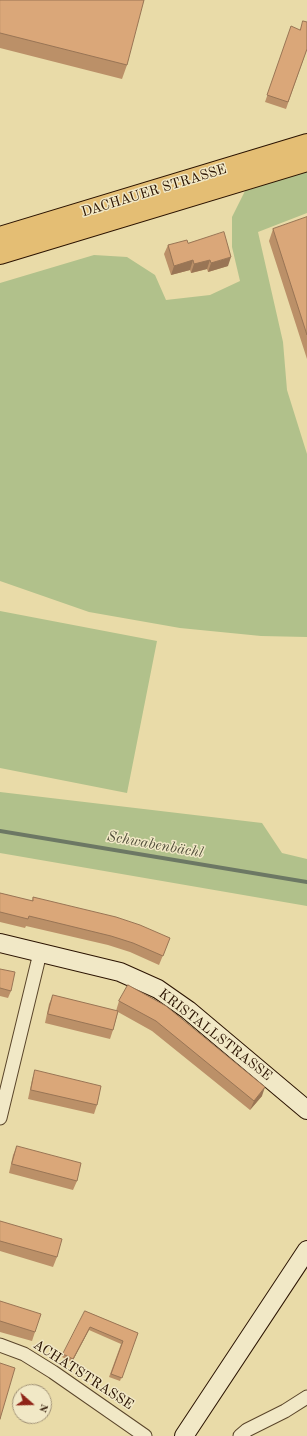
<!DOCTYPE html>
<html>
<head>
<meta charset="utf-8">
<style>
	body { margin:0 }
	#map { position:relative; width:307px; height:1436px; overflow:hidden; background:#e9dba8; font-family:"Old Standard TT",serif }
	canvas { display:block }
	.north { position:absolute; left:12px; top:1384px; width:40px; height:40px; box-sizing:border-box; background:#f1e8c6; border:1px solid #a29377; border-radius:50%; rotate:110deg; font-size:11px; font-weight:700; line-height:16px; text-align:center; color:#2b1300 }
	.north::after { content:''; display:block; margin:auto; width:14px; height:18px; background:#8f2418; clip-path:polygon(50% 0,100% 100%,50% 72%,0 100%) }
</style>
</head>
<body>
<div id="map">
<canvas width="307" height="1436"></canvas>
<div class="north">N</div>
</div>
<script>
const c = document.querySelector('canvas').getContext('2d');
c.lineJoin = 'round';
function fill(path, color) {
  c.fillStyle = color;
  c.fill(path, 'evenodd');
}
function strokePath(path, color, width, dash) {
  c.strokeStyle = color;
  c.lineWidth = width;
  c.lineCap = dash ? 'butt' : 'round';
  c.setLineDash(dash || []);
  c.stroke(path);
}
function write(font, color, halo, rows, align = 'center') {
  c.font = font + ' "Old Standard TT",serif';
  c.lineWidth = 3;
  c.setLineDash([]);
  c.textBaseline = 'middle';
  c.strokeStyle = halo;
  c.fillStyle = color;
  for (const [text, x, y, turn = 0] of rows) {
    c.save();
    c.translate(x, y);
    c.rotate((+turn || 0) * Math.PI / 180);
    c.textAlign = isNaN(turn) ? turn : align;
    if (halo) c.strokeText(text, 0, 0);
    c.fillText(text, 0, 0);
    c.restore();
  }
}
fill(new Path2D(`
	M307 171V213L258 232 283 342 287 390 307 454V637L261 636 180 628 89 612 0 581V283L94 255 127 257 155 275 166 300 210 295 240 281 232 247V217L245 191Z
	M0 611 157 641 127 793 0 768Z
	M0 792 262 823 282 853 307 859V906L0 853Z`), '#b1c18b');
strokePath(new Path2D(`
	M0 831 307 882`), '#6c7864', 4);
const street = new Path2D(`
	M0 1118 40 953
	M0 1345 24 1354 53 1372 145 1436
	M240 1436 247 1430 285 1411 307 1397`);
const secondary = new Path2D(`
	M0 943 120 972 158 989 188 1010 307 1110
	M184 1436 307 1250`);
const primary = new Path2D(`
	M0 237 307 144
	M0 254 307 161`);
strokePath(street, '#5a452a', 15);
strokePath(secondary, '#2b1300', 20);
strokePath(primary, '#2b1300', 22);
strokePath(street, '#f1e8c6', 13);
strokePath(secondary, '#f1e8c6', 18);
strokePath(primary, '#e4be74', 20);
fill(new Path2D(`
	M0 0 127 65 122 79 0 48Z
	M289 33 307 49 286 109 265 102Z
	M307 217V359L269 241 273 229Z
	M188 243 228 266 208 272 207 269 191 273 190 270 171 275 164 254 168 245Z
	M0 893 32 901 33 897 170 938 159 965 130 952 108 945 26 926 25 928 0 922Z
	M0 969 11 991 8 998 0 996Z
	M128 985 262 1096 250 1110 152 1031 118 1012 113 1030 110 1039 45 1023 49 1004 53 995 116 1011 119 1001Z
	M35 1070 97 1105 94 1114 28 1099 32 1080Z
	M17 1146 77 1181 73 1190 9 1173 13 1155Z
	M0 1221 57 1257 53 1267 0 1251Z
	M0 1301 35 1332 32 1341 0 1332Z
	M85 1311 138 1333 120 1381 109 1377 121 1344 89 1330 72 1362 62 1357Z`), '#bb9068');
fill(new Path2D(`
	M231 257 228 266 208 272 211 263Z
	M193 260 190 270 171 275 174 266Z
	M210 260 207 269 191 273 194 264Z
	M265 1087 262 1096 250 1110 254 1101Z
	M90 1327 89 1330 72 1362 73 1359Z`), '#997555');
const building = new Path2D(`
	M0 0H144L127 65 0 33Z
	M303 21 307 22V49L288 102 267 95 291 26 300 30Z
	M307 217V335L273 229Z
	M224 232 231 257 211 263 210 260 194 264 193 260 174 266 168 245 187 240 188 243Z
	M0 893 33 901V897L116 917 140 925 170 938 163 956 133 943 111 936 29 916 28 919 0 912Z
	M0 969 15 972 11 991 0 988Z
	M128 985 166 1006 265 1087 254 1101 156 1021 119 1001Z
	M53 995 118 1011 113 1030 48 1014Z
	M35 1070 101 1086 97 1105 31 1090Z
	M17 1146 81 1163 77 1181 12 1164Z
	M0 1221 62 1239 57 1257 0 1241Z
	M0 1301 41 1314 35 1332 0 1321Z
	M85 1311 138 1333 122 1378 111 1374 123 1341 90 1327 73 1359 63 1354Z
	M0 1363 15 1368 0 1419Z`);
fill(building, '#daa779');
strokePath(building, '#997555', 1);
write('14px', '#2b1300', '#f1e8c6', [
	["DACHAUER STRASSE",154,191,-17],
	["KRISTALLSTRASSE",215,1035,38],
	["ACHATSTRASSE",83,1375,33]
]);
write('italic 15px', '#514e3a', '#f1e8c6', [
	["Schwabenbächl",155,845,10]
]);
</script>
</body>
</html>
